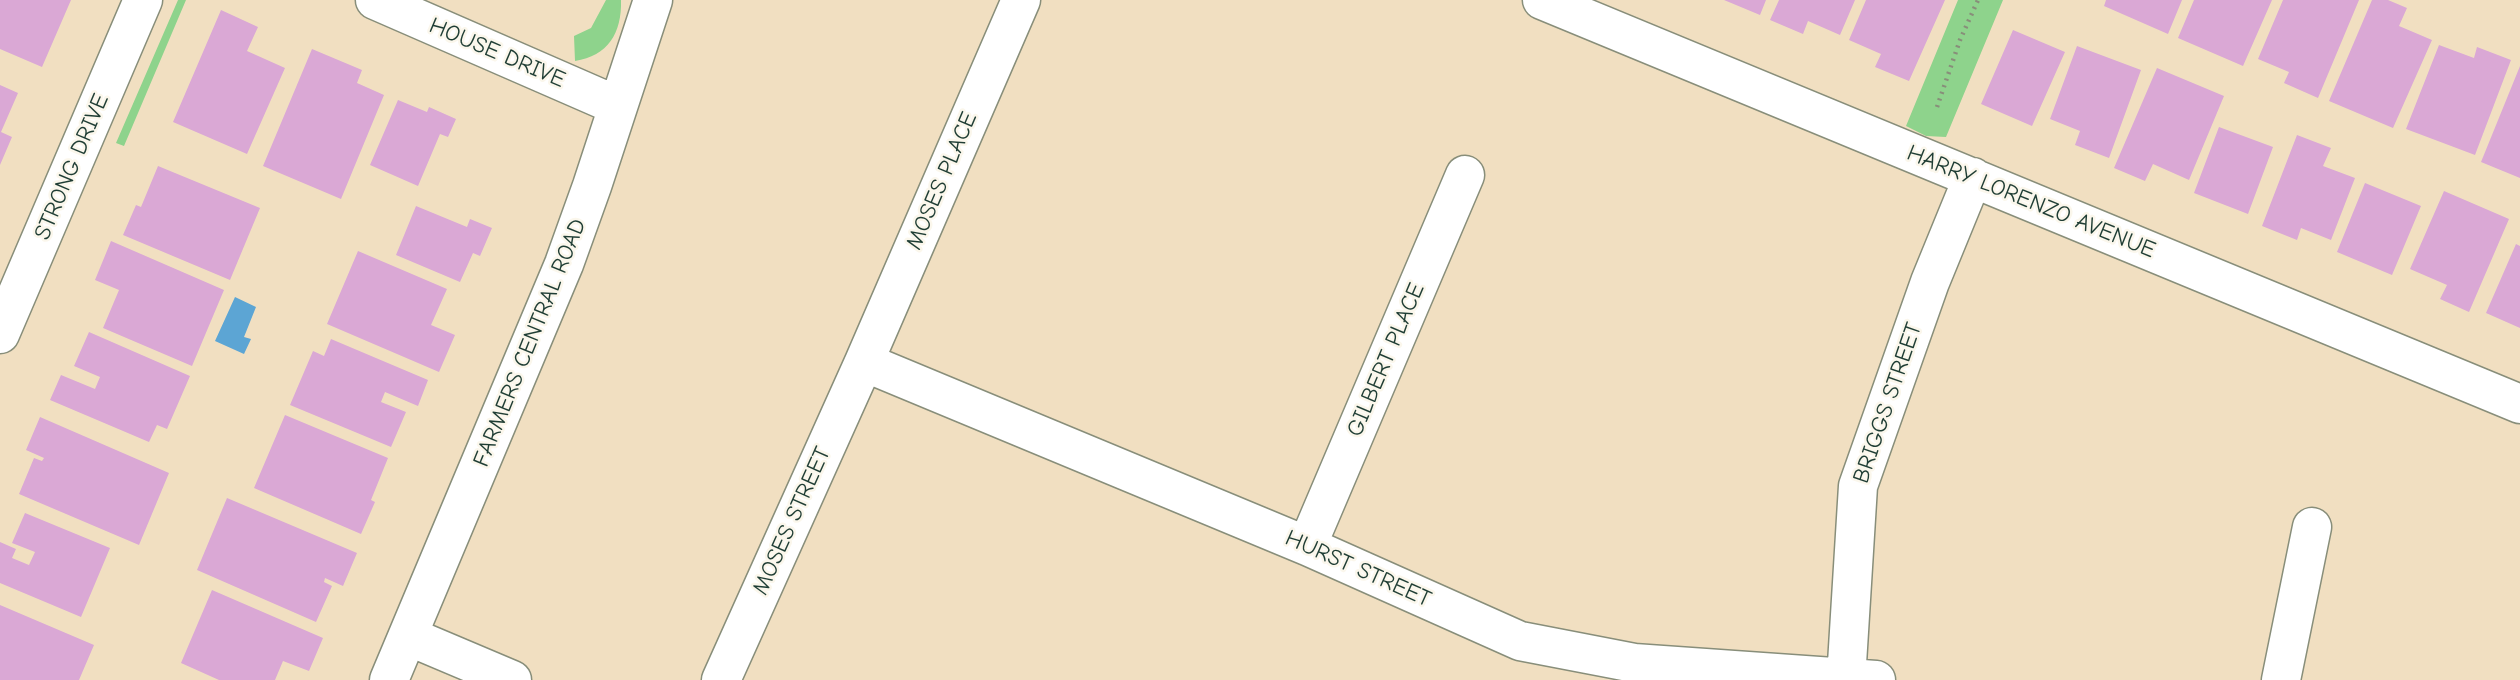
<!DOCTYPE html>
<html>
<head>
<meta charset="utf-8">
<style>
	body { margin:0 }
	canvas { display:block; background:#f1dfc1 }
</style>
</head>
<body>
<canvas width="2520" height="680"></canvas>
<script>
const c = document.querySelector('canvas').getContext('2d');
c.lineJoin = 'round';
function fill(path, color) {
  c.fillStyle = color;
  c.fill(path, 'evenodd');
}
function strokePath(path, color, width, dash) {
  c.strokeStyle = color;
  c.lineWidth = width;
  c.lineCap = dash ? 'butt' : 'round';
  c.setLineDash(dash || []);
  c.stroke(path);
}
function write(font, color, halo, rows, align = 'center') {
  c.font = font + ' "Comic Neue",sans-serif';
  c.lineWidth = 5;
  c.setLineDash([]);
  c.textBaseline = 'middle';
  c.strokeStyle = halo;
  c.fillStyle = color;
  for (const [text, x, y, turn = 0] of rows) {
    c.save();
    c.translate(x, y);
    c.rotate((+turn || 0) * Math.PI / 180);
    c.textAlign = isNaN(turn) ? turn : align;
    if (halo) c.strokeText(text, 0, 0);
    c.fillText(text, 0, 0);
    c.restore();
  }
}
fill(new Path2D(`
	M178 0H186L124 146 116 143Z
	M606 0H621C622 33 608 56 575 61L574 36 591 28Z
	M1958 0H2003L1946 137 1926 136 1906 126Z`), '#8ed38c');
fill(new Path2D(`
	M235 297 256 307 244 337 251 339 244 354 215 341Z`), '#5ca5d4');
fill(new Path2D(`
	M0 0H71L42 67 0 49Z
	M1724 0H1766L1760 15Z
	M1779 0H1855L1840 35 1808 21 1803 34 1770 20Z
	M1866 0H1945L1909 81 1875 67 1881 54 1849 40Z
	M2106 0H2182L2168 34 2104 6Z
	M2194 0H2272L2243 66 2178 38Z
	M2283 0H2359L2318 98 2284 83 2289 72 2258 59Z
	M2372 0H2388L2407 8 2399 26 2432 40 2393 128 2329 101Z
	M221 10 258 27 247 51 285 68 247 154 173 122Z
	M2013 30 2065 52 2032 126 1981 104Z
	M2439 45 2474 58 2477 47 2511 60 2475 155 2406 129Z
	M2077 46 2141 70 2109 158 2075 145 2080 131 2050 119Z
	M312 49 362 70 357 83 384 95 341 199 263 166Z
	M2520 66V178L2481 162Z
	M2157 68 2224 96 2189 180 2153 164 2145 181 2114 168Z
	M0 85 18 93 1 132 12 137 0 165Z
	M398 100 427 112 429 107 456 119 448 137 440 134 418 186 370 165Z
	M2219 127 2273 147 2248 214 2194 193Z
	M2297 135 2331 148 2323 166 2355 178 2331 240 2301 228 2297 240 2262 226Z
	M158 166 260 208 230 280 123 235 136 205 141 207Z
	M2365 183 2421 206 2392 275 2337 252Z
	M2444 191 2509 219 2469 312 2440 299 2447 285 2410 269Z
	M416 206 467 227 470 219 492 228 480 256 473 253 460 282 396 255Z
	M111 241 224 290 192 366 103 328 119 290 95 280Z
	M2516 244 2520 246V328L2486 313Z
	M358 251 447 289 431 325 455 335 439 372 327 324Z
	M89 332 190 376 167 429 157 425 149 442 50 400 61 375 95 389 100 377 74 366Z
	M331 339 428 380 418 406 385 392 381 402 406 412 391 447 290 405 313 351 324 356Z
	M285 415 388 458 371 500 375 502 361 534 254 488Z
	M40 417 169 473 139 545 19 494 34 458 42 461 44 458 26 450Z
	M227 498 357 553 343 586 325 578 324 582 332 586 316 622 197 570Z
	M25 513 110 548 81 617 0 583V542L16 549 12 558 29 565 35 552 12 543Z
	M212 590 323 638 309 671 283 661 275 680H219L181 663Z
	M0 605 94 645 79 680H0Z`), '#daa8d5');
const minor = new Path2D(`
	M375 0 618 106
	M1542 0 2520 404
	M0 334 143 0
	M864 362 1307 546 1520 641 1634 663 1876 680
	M1307 546 1465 175
	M408 636 512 680
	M389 680 564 264 592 186 653 0
	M721 680 864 362 1021 0
	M1846 680 1858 486 1930 282 1973 177
	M2281 680 2312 527`);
strokePath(minor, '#888e7a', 41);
strokePath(new Path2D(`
	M1937 107 1960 40 1978 0`), '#888e7a', 4.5, [2, 5]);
strokePath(minor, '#fff', 38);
write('23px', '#1f3d34', '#fbf7ec', [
	["HOUSE DRIVE",497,53,23],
	["STRONG DRIVE",72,167,-67],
	["MOSES PLACE",942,181,-67],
	["HARRY LORENZO AVENUE",2031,202,22],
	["FARMERS CENTRAL ROAD",530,343,-68],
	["GILBERT PLACE",1386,360,-67],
	["BRIGGS STREET",1888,403,-71],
	["MOSES STREET",792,521,-66],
	["HURST STREET",1358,569,24]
]);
</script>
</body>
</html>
